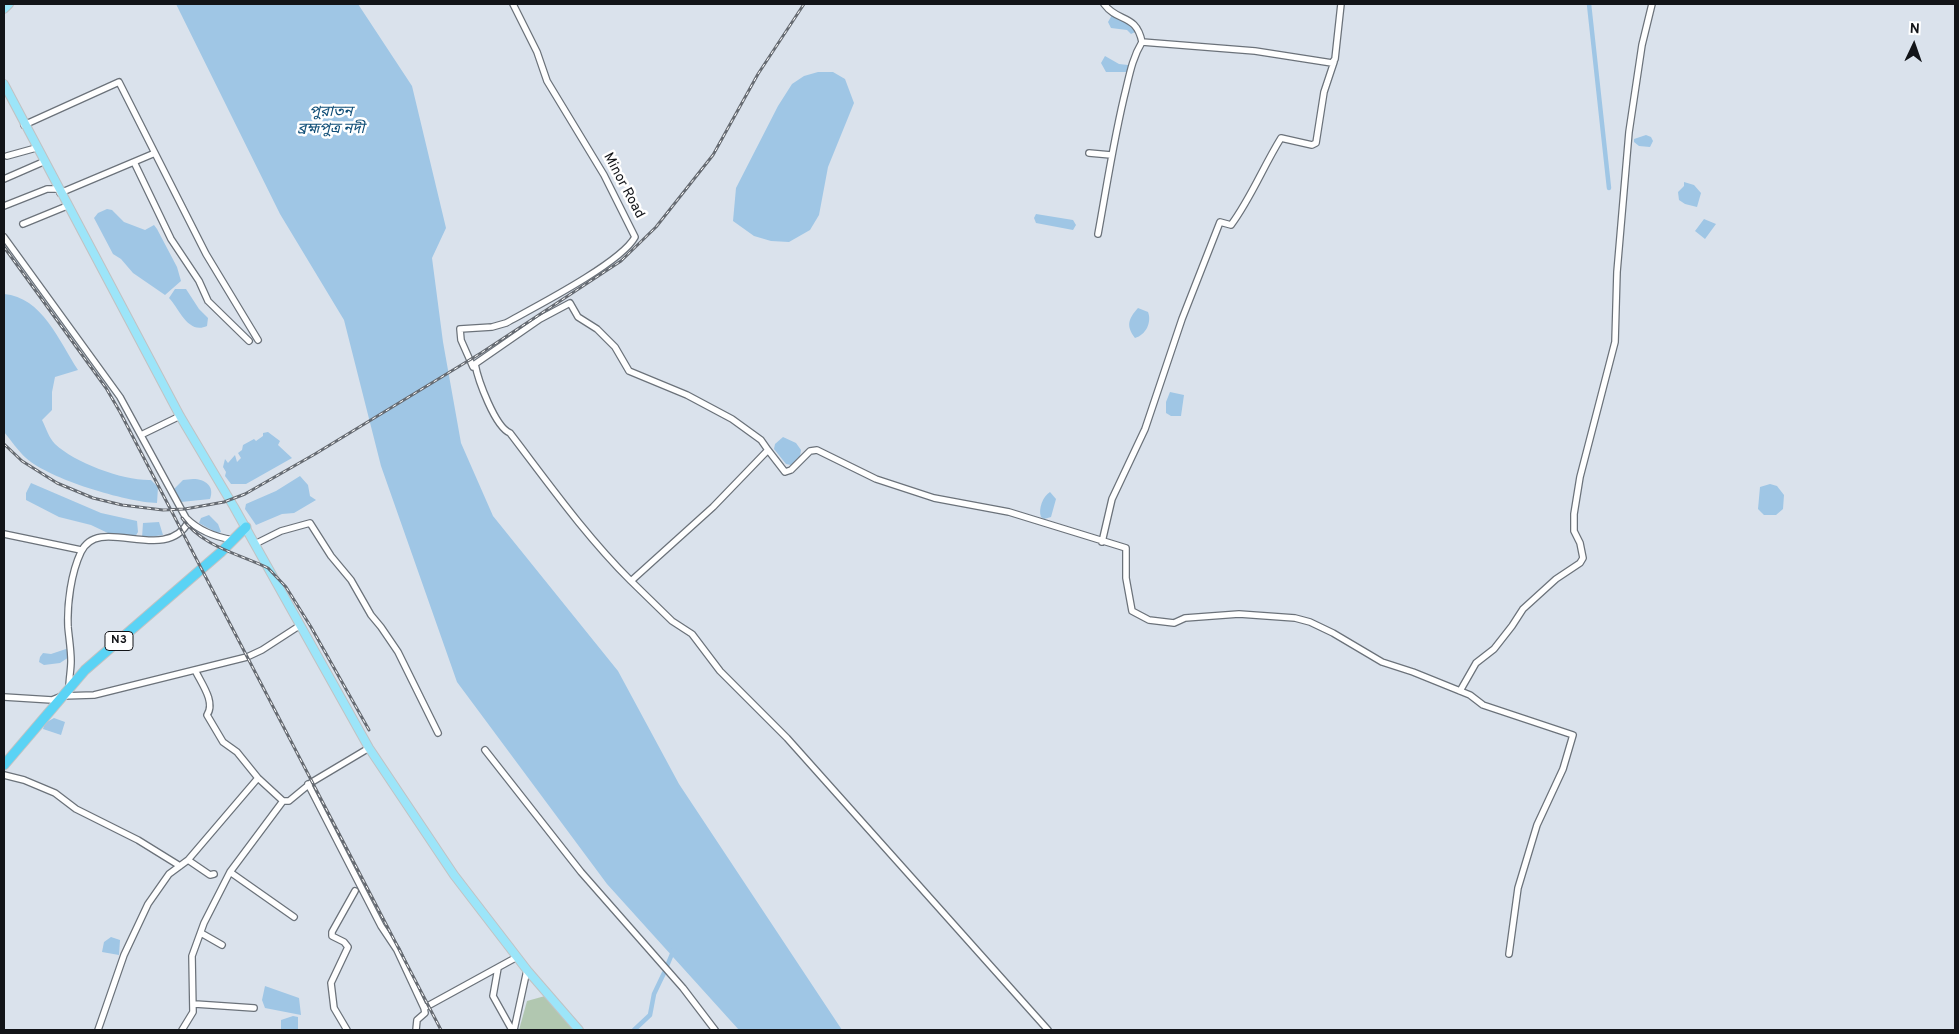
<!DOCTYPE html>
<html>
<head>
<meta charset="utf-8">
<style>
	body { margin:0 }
	#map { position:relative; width:1959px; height:1034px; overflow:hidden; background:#dae2ec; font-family:Overpass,sans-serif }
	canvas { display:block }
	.frame { position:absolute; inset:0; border:5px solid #121418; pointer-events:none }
	.north { position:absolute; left:1889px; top:20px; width:50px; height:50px; -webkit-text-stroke:4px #fff; paint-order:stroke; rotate:3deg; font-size:14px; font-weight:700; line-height:20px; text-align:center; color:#121418 }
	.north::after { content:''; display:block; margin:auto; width:18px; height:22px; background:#121418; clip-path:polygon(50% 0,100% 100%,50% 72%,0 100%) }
</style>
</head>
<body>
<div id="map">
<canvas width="1959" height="1034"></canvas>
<div class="frame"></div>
<div class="north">N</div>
</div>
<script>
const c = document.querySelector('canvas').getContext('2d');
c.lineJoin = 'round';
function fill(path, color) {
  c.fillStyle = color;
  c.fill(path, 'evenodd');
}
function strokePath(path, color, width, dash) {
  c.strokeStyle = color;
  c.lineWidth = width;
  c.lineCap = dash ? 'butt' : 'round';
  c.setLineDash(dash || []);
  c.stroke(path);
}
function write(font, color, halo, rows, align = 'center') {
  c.font = font + ' Overpass,"Noto Sans Bengali",sans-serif';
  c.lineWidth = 5;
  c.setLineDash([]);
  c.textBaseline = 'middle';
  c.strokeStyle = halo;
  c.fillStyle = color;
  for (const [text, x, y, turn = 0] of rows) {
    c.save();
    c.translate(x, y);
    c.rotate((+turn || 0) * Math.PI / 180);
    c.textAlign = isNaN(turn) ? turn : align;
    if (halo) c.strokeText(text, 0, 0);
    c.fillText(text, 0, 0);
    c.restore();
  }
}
fill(new Path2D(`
	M545 996 574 1030H519L527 1001Z`), '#b1c7b0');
fill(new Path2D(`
	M176 4H358L412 86 446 228 432 258 443 342 461 443 493 516 618 671 679 784 842 1030H739L607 884 457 682 381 466 344 320 280 214Z
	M1112 15 1130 24 1135 32 1131 34 1127 30 1111 28 1108 22Z
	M1105 56 1119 64 1128 65 1129 72H1106L1101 63Z
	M818 72H833L845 79 854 103 828 167 819 215 810 230 789 242 771 241 754 236 733 221 736 188 778 106 792 84 804 76Z
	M1646 135 1651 137 1653 141 1650 147 1639 146 1634 142V139Z
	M1684 182 1694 185 1701 193 1697 207 1685 204 1679 200 1678 192 1684 186Z
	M107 209 112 210 124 222 145 230 154 225 157 229 177 267 181 281 165 295 133 273 121 259 113 254 94 218 98 213Z
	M1036 214 1073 220 1076 225 1073 230 1036 223 1034 218Z
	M1704 219 1716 224 1705 239 1695 231Z
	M175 289H186L199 309 208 318 207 326C188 335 179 308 169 298Z
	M4 294C42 297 59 341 78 370L55 377 52 392V410L42 420C46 428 49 438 55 444 75 463 124 481 151 480L158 487 157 503C126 502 49 479 26 458 18 451 11 440 4 432Z
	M1138 308 1148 312C1152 322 1146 335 1135 338 1126 326 1128 319 1138 308Z
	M1170 392 1184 395 1181 416H1171L1166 413V402Z
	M268 432 280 441 278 445 292 458 246 484H231L225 476 226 472 223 467 225 459 228 463 235 455 237 462 241 458 238 453 242 450 243 445 254 439 256 441 263 436V433Z
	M783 437 796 443 801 450 800 456 791 465 786 464 774 449 775 444Z
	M300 476 308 485 310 496 316 500 294 513 282 514 256 525 245 509 246 504 276 491Z
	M193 479C205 479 215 486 210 499L181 502 174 489 183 480Z
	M31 483 101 513 137 521 138 532 135 537 110 534 91 525 59 517 26 500V493Z
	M1770 484 1777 486 1784 495 1783 509 1776 515H1764L1758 509 1760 487Z
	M1050 492 1056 499 1051 517 1044 519 1041 517C1038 509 1043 496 1050 492Z
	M209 515 218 524 221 532 217 533 199 523 201 518Z
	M159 522 163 535 142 538 143 523Z
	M66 649 69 650V657L60 663 44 665 39 662 40 657 43 653 51 654Z
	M54 718 65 722 61 735 43 729 45 723Z
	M111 937 120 940 119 955 102 952 104 942Z
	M265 986 299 998 301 1015 265 1008 262 1000Z
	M293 1016 298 1017V1030H281V1020Z`), '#9fc6e5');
strokePath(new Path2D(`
	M1589 4 1609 188
	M667 966 674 949
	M634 1030 650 1015 654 994 664 973`), '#9fc6e5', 4.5);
const minor = new Path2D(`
	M1104 4C1118 23 1136 13 1142 42L1255 51 1332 63 1335 59 1341 4
	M24 125 119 82 206 254 258 340
	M1089 153 1111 155
	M7 156 36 148
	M134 162 171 239 199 281 208 301 249 341
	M4 179 43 162
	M60 193 155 153
	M4 206 47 189H58
	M23 224 67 206
	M1098 234C1107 185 1114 137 1126 89 1130 72 1133 57 1142 42
	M4 237 120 397 186 518C199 531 215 537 233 540
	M473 367 461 340 460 329 492 327 506 323C535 307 621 263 635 237L604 175 547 81 537 52 513 4
	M141 435 180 416
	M768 450 785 472 791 470 810 451 817 450 876 479 934 498 1009 512 1126 548V578L1132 611 1149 620 1174 623 1185 618 1239 614 1295 618 1310 622 1333 633 1382 662 1413 672 1470 695 1483 705 1573 735 1563 769 1537 825 1518 888 1509 954
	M4 534 81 550
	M1102 542 1112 499 1145 429 1182 319 1220 222 1231 225C1251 198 1263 167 1281 138L1312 145 1316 143 1324 92 1334 62
	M255 544 281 531 310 523 331 556 351 580 371 615 381 627 398 652 438 733
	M631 581C585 535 549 484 510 433 495 427 478 380 475 364L540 319 570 303 578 317 597 329 615 347 629 371 687 395 732 419 761 440 768 450 713 507 631 581 672 621 692 634 720 671 787 738 1048 1030
	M195 670C201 683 216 702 207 715L223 742 237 752 258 778 283 801H289L312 782 369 748
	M69 688C69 679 71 670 71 661 71 650 69 638 68 627 67 604 71 573 81 552 99 513 165 566 189 521
	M1460 691 1476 663 1494 649 1512 626 1523 609 1556 579 1580 563 1583 558 1580 543 1574 531V514L1580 477 1615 342 1617 272 1629 132 1642 45 1652 4
	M4 697 52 700 62 696 94 695 247 657 262 650 299 626
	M485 750 581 872 683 988 715 1030
	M4 775 24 780 55 793 76 809 138 840 180 866
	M308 784 381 926 397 950 424 1008 425 1013 417 1020 416 1030
	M188 860 210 875 214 874
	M230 872 294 917
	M201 933 222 945
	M498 968 493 996 512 1030
	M195 1004 254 1008
	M424 1008 517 957
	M98 1030 124 955 148 904 169 874 188 860 258 778
	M182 1030 193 1012 192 956 204 923 230 872 283 801
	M347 1030 334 1008 331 983 348 947 344 942 332 936V932L355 891
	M514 1030 527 970`);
const major = new Path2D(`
	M4 9 9 4
	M4 84 180 416 234 507 369 748 454 875 527 970 579 1030`);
const highway = new Path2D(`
	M4 765 85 670 221 552 246 527`);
strokePath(minor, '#6b727a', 8);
strokePath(major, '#c1c2c3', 10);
strokePath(highway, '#c1c2c3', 11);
strokePath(minor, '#fff', 5.5);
strokePath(major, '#9ce5f9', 8);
strokePath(highway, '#5ad3f5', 9);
const rail = new Path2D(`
	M4 247 106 388 120 412 441 1030
	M4 444 22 461 57 483 93 498 122 505 163 510 185 509 224 502 245 494 315 454 481 353 621 261 656 227 713 155 758 74 804 4
	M182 518C203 547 237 553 268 568L286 587 311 627 369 730`);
strokePath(rail, '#666b72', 3);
strokePath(rail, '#fff', 1, [4]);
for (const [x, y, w] of [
	[119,641,28]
]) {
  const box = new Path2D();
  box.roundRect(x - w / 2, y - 9.5, w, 19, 4);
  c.fillStyle = '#fff';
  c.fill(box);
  strokePath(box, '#121418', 1);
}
write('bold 12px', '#121418', null, [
	["N3",119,641]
]);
write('14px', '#121418', '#fff', [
	["Minor Road",623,186,62]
]);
write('italic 15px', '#0f4e77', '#fff', [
	["পুরাতন",331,113],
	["ব্রহ্মপুত্র নদী",331,130]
]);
</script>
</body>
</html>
